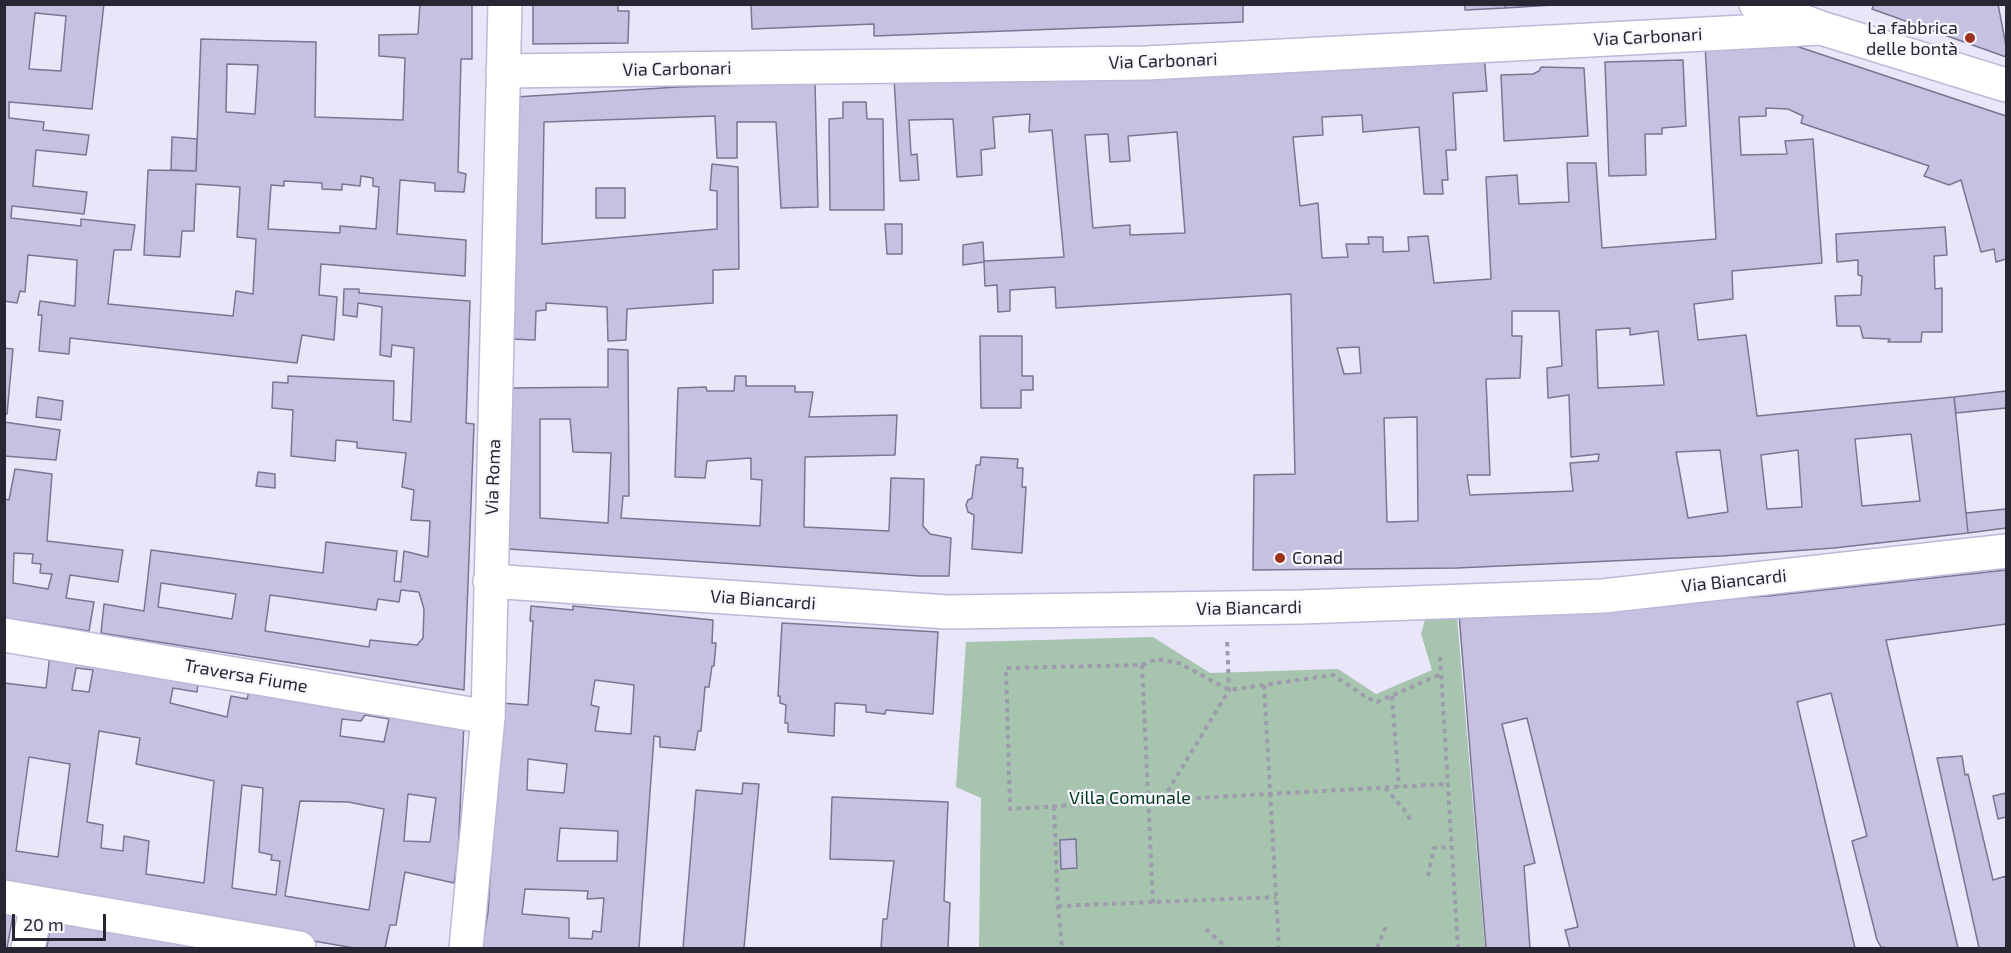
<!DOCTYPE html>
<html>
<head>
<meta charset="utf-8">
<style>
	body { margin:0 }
	#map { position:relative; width:2011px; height:953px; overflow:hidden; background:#e9e6fa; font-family:"Exo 2",sans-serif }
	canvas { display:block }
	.frame { position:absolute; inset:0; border:6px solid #282632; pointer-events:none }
	.scale { position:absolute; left:12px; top:914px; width:94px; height:27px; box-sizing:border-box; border:3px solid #282632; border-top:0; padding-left:8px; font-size:18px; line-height:21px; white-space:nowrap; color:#282632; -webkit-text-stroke:4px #f6f6fc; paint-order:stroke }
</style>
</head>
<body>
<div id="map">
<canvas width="2011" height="953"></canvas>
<div class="frame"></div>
<div class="scale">20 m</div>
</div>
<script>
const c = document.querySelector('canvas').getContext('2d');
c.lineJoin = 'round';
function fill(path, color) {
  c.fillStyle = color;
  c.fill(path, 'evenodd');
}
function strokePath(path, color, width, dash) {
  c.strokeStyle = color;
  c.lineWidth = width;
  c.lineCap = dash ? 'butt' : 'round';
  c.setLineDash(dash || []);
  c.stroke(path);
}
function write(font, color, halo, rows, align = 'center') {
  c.font = font + ' "Exo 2",sans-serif';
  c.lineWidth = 4.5;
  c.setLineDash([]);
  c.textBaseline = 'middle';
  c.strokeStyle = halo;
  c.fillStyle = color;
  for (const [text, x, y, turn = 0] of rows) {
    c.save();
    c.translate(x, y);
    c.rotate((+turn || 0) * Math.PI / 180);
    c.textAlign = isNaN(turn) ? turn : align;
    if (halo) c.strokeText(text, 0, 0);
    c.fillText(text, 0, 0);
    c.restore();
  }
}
fill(new Path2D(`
	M1457 617 1485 948H979L981 798 956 787 966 642 1153 637 1210 673 1338 669 1376 694 1432 670 1421 634 1425 620Z`), '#a7c4af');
const building = new Path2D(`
	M4 4H104L92 109 9 102V118L44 122 43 130 89 135 86 155 36 150 33 186 87 192 84 214 12 206 11 218 81 226V219L135 225 131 250H114L108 304 233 316 236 291 253 294 256 239 237 237 240 187 196 184 194 231H182L180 257 144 255 148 170 196 171 201 39 316 42 315 117 403 120 405 58 379 56V35L418 34 420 4H472V59H461L458 172 466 174 464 192 435 191V183L400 180 397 234 466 240 465 276 321 264 319 295 337 297 334 340 302 335 297 363 70 338 69 354 39 351 42 315H38L40 301 75 306 77 260 28 255 25 292 20 291 17 303 4 301ZM35 13 66 16 61 71 29 69ZM227 64 258 65 255 114 226 112ZM361 176 373 178V186L379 187 376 229 340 226V233L268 229 271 185 284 186V181L322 183V189L342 190V184L360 186Z
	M533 4H618V11H629L628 43 533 44Z
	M751 4H1243V22L874 36V24L752 29Z
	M1465 4H1505V8L1465 10Z
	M1505 4H1553V5L1505 8Z
	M1874 4H1998L2006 46V57L1872 9Z
	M1784 42 2006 116V259L1996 262 1994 249 1981 252 1961 180 1949 185 1924 176 1929 166 1801 123 1803 116 1788 109 1766 108V116L1739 117 1741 155 1787 154 1785 141 1813 139 1822 263 1732 271 1733 299 1694 304 1698 340 1746 335 1757 416 1954 397 1968 533 1834 548 1721 556 1457 568 1253 570 1254 475 1295 474 1291 294 1056 308 1055 287 1010 290V311L998 312 997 285 985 286 984 262 963 265V245L983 242 984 261 1064 257 1052 130 1029 132 1030 114 993 117 995 148 981 150 982 175 957 177 953 119 909 120 911 155 917 154 919 180 900 181 894 78 1484 53 1487 91 1453 93 1456 150H1446L1448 180H1442L1443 194H1424L1419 127 1363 132 1362 115 1322 117 1323 135 1293 137 1300 206 1318 203 1322 258 1348 257 1346 244H1369L1368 237H1383V252L1409 251 1408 237 1428 236 1434 283 1491 279 1486 177 1517 175 1519 204 1569 202 1567 163H1596L1602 248 1716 239 1705 45ZM1177 132 1185 233 1130 235V225L1093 228 1085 135 1108 134 1110 162 1130 161 1128 136ZM1512 311H1559L1562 366 1547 368 1548 398 1569 395 1571 457 1599 454 1598 461 1570 463 1573 491 1470 495 1467 475H1490L1486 379 1520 378 1522 336H1512ZM1630 328V335L1658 331 1664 385 1598 388 1596 330ZM1359 347 1361 373 1344 374 1337 348ZM1417 417 1418 521 1387 522 1384 418ZM1911 434 1920 501 1862 506 1855 439ZM1720 450 1728 512 1688 518 1676 452ZM1798 450 1802 507 1767 509 1761 455Z
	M1683 60 1686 126 1662 128V134H1645L1646 175 1609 176 1605 62Z
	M1541 67 1584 68 1588 136 1504 141 1501 75 1533 74 1539 71Z
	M815 83 818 207 781 208 776 122H737V158H717L715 116 544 122 542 244 717 229V191L710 190 712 164 738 167 739 269 713 270V303L627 309 626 340 608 341 607 307 546 303V310L536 311 535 340 511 339 515 97 678 87Z
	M843 102H866L867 119H883L884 210H830L829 119 843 118Z
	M172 137 197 139 196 171 171 170Z
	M596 188H625V218H596Z
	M885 224H902V254H887Z
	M1945 227 1947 255 1934 256 1935 289 1942 288V332H1922L1921 342H1888L1890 339 1863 338 1860 326H1837L1835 296 1861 295 1862 276 1858 275V260L1837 262 1836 234Z
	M344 289H359V293L470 301 466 423 474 424 464 690 101 633 104 604 144 611 151 550 323 573 326 542 397 551 394 581 401 582 404 551 428 557 430 521 411 520 414 490 402 487 406 453 357 448V442L336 440 335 461 291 456 293 410 272 408 273 382 288 383V376L394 381 393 420 411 422 414 348 392 345 391 357 380 355 382 307 358 303 357 317 343 315ZM161 583 236 594 232 619 158 607ZM401 590 419 592 424 609 423 638 417 645 370 640 369 647 265 631 270 595 376 610 378 599 399 602Z
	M980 336H1022V376H1033V390H1021V408H981Z
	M4 348 13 349 7 414H4Z
	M608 349 628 350 629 496H623L621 518 760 526 762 480 751 479V458L707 461 705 478 675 477 678 388 706 387 707 391H734L735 376H746V386H795V392H813L809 417 897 415 895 455 805 457 804 527 889 531 891 478 924 479 923 526 930 534 951 538 949 576H920L508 549 511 388 608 387ZM540 419H570L573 452 611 453 608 523 540 518Z
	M2006 391V408L1956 413 1954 397Z
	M38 397 63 401 61 420 36 417Z
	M4 422 60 430 56 460 4 456Z
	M981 457 1018 459 1017 468H1023L1022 487H1026L1022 553 972 549 974 515 968 512 966 505 968 500 972 498 976 465H980Z
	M15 469 52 474 47 541 123 550 118 582 70 575 66 598 94 602 89 631 4 618V499L9 500ZM14 553 33 554 32 563 41 564 40 573 52 574 48 589 13 583Z
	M258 472 275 474V488L256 486Z
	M2006 509V528L1968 533 1966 513Z
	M2006 570V624L1886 640 1958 948H1889L1881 947 1877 940 1852 841 1867 836 1831 693 1797 702 1855 948H1570L1565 930 1578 927 1527 718 1502 724 1535 863 1524 866 1530 948H1486L1459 614 1768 596Z
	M531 606 573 610V606L713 620 712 643H716L714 666H712L709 687H705L701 731H698L695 750 660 747V737L654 736 639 948H482L488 912 501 703 528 705 533 621H530ZM595 680 634 685 631 734 595 731 599 707 591 705ZM528 759 567 764 564 793 527 790ZM560 828 618 831 617 861H557ZM525 889 588 891 587 899 604 898 601 932 593 931 592 939 569 938V918L522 914Z
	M782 623 938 632 933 714 886 710 885 714 866 712V705L835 703 834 736 788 732V723H785L786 705 780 703V696H778Z
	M50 655 199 676 197 692 173 688 170 703 227 717 231 696 247 699 251 684 464 722 458 855 454 883 405 872 396 925H390L385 948H354L42 894 4 886V683L46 688ZM76 668 93 670 89 692 72 690ZM365 715 389 719 384 742 340 736 342 719 361 721ZM99 731 140 738 136 764 214 781 204 883 146 874 149 841 124 836 123 851 101 848 103 825 87 822ZM29 757 70 764 58 857 16 851ZM242 785 263 788 259 852 272 855 271 860 280 861 276 895 232 888ZM408 794 436 798 430 842 404 841ZM300 801 348 802 384 809 369 910 285 896Z
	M1962 756 1965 775 1968 774 1993 880 2006 876V948H1979L1937 758Z
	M743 783 759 784 744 948H683L696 790 742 794Z
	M2006 793V817L1998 819 1993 796Z
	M832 797 948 802 944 901 950 903 948 948H881L883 919H887L894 861 830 859Z
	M1076 839 1077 868 1061 869 1060 840Z
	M4 914 13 915 7 948H4Z
	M51 919 224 948H47Z`);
fill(building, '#c6c1e0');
strokePath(building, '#7a7592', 1.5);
const minor = new Path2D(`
	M1756 4 1821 28 2006 85
	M503 71 1147 63 1821 28
	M490 581 947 612 1301 607 1603 596 2006 551
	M4 635 488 717
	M4 897 299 948
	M28 948 37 904`);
const tertiary = new Path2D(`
	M466 948 488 717 505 4`);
strokePath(minor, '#bdb8d7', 36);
strokePath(tertiary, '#bdb8d7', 36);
strokePath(new Path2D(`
	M1440 657 1458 948
	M1142 665 1157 659 1179 663 1229 690 1333 675 1366 697 1377 702 1441 674
	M1264 685 1279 948
	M1392 696 1399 787
	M1385 788 1407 813 1411 822
	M1163 799 1229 690 1227 639
	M1054 806 1058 906 1062 948
	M1428 876 1434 848 1451 847
	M1153 903 1142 665 1006 668 1010 809C1156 800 1302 792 1448 784
	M1058 906 1276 897
	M1206 929 1227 948
	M1377 948 1386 926`), '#9e9bac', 4, [4.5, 4.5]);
strokePath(minor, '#fff', 33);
strokePath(tertiary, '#fff', 33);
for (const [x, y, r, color] of [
	[1970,38,6,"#9a311d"],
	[1280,558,6,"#9a311d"]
]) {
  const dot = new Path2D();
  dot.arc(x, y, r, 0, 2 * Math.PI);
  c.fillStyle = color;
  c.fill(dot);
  strokePath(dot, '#f6f6fc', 2);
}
write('18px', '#282632', '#f6f6fc', [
	["La fabbrica",1958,28],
	["delle bontà",1958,49],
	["Conad",1292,558,"left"]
], 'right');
write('18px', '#282632', '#f6f6fc', [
	["Via Carbonari",1648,37,-3],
	["Via Carbonari",1163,61,-2],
	["Via Carbonari",677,69,-1],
	["Via Roma",493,477,-88],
	["Via Biancardi",1734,581,-6],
	["Via Biancardi",763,600,4],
	["Via Biancardi",1249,608,-1],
	["Traversa Fiume",246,676,10]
]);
write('18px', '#00371a', '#f6f6fc', [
	["Villa Comunale",1130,798]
]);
</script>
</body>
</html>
